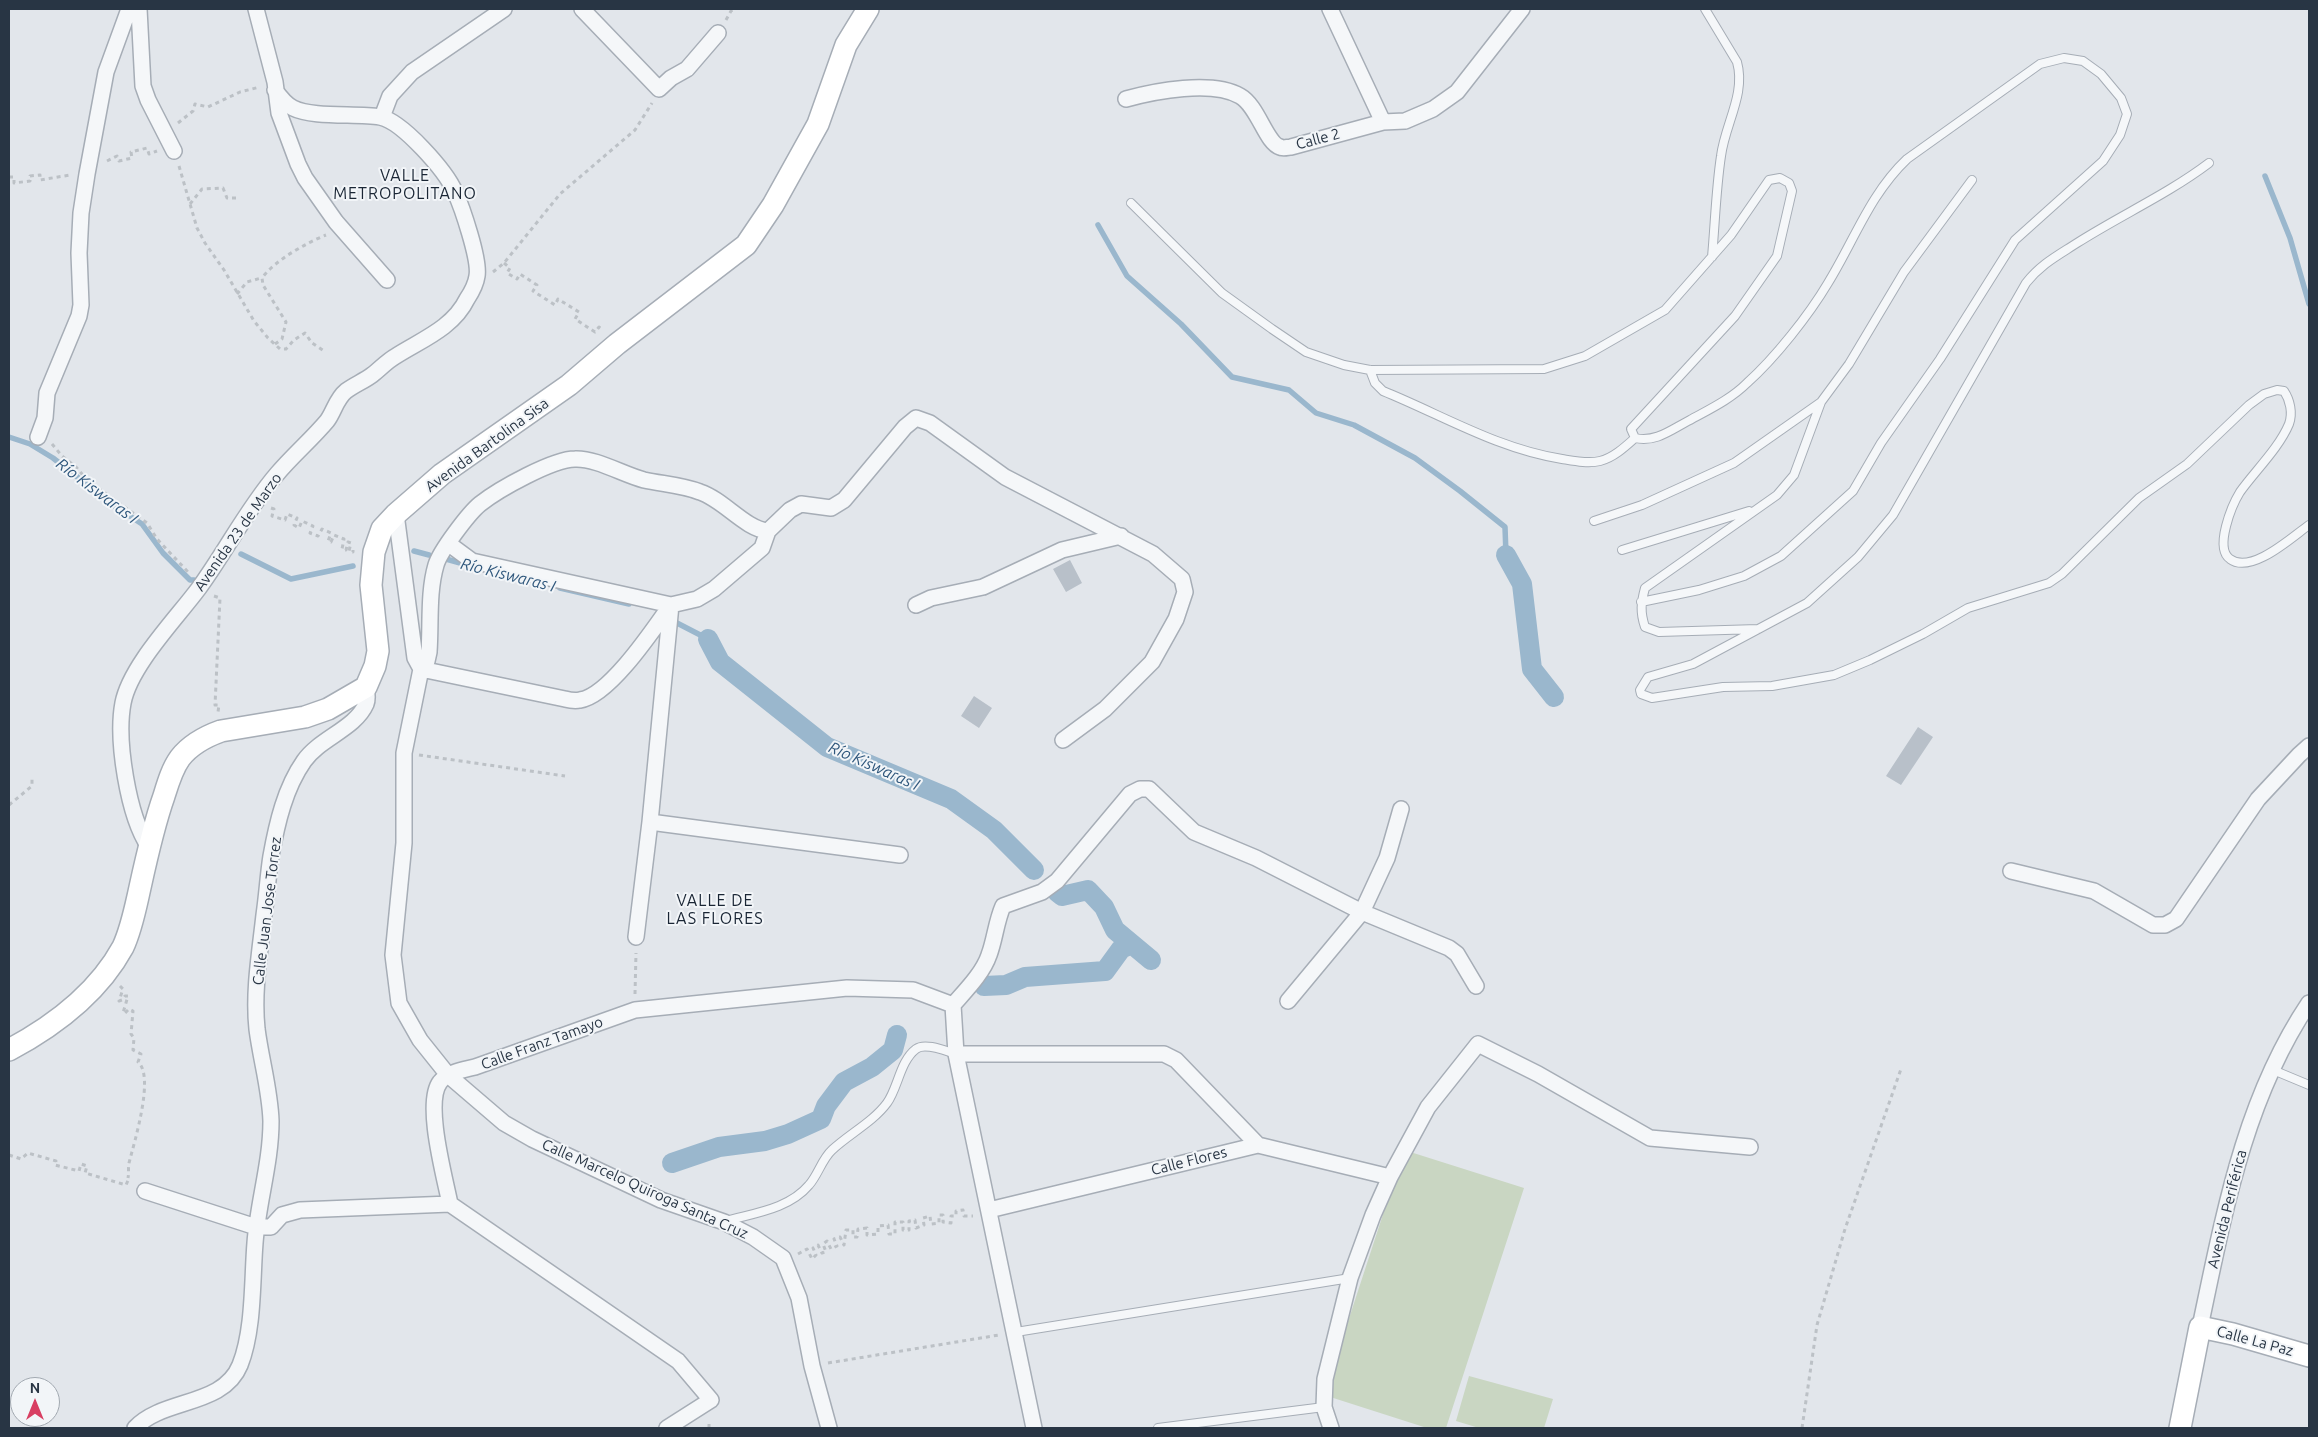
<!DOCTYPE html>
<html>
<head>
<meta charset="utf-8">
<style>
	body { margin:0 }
	#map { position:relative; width:2318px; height:1437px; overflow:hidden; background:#e2e6eb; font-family:Ubuntu,sans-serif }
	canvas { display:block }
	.frame { position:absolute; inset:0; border:10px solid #283544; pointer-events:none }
	.north { position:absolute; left:10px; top:1377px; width:50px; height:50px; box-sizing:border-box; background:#f2f5f8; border:1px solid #a1a8b0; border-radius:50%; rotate:0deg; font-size:14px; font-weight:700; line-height:20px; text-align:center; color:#283544 }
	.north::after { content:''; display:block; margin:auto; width:18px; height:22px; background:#d83e62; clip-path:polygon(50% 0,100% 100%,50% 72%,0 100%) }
</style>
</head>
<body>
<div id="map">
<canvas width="2318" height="1437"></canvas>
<div class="frame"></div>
<div class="north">N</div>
</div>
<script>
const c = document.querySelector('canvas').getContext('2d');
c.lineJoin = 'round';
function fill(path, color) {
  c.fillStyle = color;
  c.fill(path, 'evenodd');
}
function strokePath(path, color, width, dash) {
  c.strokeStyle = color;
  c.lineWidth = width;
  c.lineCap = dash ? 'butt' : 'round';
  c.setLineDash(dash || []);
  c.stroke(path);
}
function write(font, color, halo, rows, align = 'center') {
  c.font = font + ' Ubuntu,sans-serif';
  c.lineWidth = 4;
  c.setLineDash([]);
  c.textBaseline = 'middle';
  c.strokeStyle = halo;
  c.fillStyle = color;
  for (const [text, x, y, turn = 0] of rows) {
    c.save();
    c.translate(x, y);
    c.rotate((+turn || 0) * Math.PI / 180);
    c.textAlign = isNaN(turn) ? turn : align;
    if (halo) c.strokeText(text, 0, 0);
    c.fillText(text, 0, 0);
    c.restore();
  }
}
fill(new Path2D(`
	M1404 1150 1524 1188 1446 1428H1427L1324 1395Z
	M1469 1376 1553 1399 1544 1428H1479L1456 1421Z`), '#c9d6c2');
strokePath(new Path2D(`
	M2265 176 2290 238 2309 304
	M1098 225 1127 276 1181 324 1232 377 1289 390 1316 413 1354 425 1415 458 1460 491 1505 527 1506 555
	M9 437 30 444 53 458 113 505 142 524 163 553 190 580H194
	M414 551 429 555
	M241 554 291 579 353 566
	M446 559 471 566
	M560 588 629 604
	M677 623 708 639`), '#9ab7cd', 5.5);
strokePath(new Path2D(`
	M1506 555 1522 584 1532 669 1554 697
	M708 639 720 662 827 747 951 799 994 830 1034 870
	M1057 892 1062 896 1088 890 1104 907 1115 930 1151 960
	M984 986 1006 985 1025 977 1105 971 1121 949 1132 944
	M672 1163 719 1147 765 1141 788 1134 821 1119 826 1106 844 1082 872 1067 893 1050 897 1035`), '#9ab7cd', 20);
fill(new Path2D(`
	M1070 560 1082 583 1066 592 1053 569Z
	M974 696 992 708 979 728 961 716Z
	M1918 727 1933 737 1901 785 1886 776Z`), '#b8c0c9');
const lane = new Path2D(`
	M1705 9 1737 62C1746 94 1725 124 1721 156 1716 189 1715 224 1712 257
	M2209 163C2168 194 2121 215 2077 243 2057 256 2041 264 2026 283L1893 515 1858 557 1807 603 1693 664 1648 677 1640 690 1641 694 1652 698 1723 687 1772 686 1834 675 1870 660 1923 634 1968 608 2049 583 2062 574 2139 498 2187 464 2249 405 2264 394 2277 390 2284 391C2290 400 2293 413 2289 424 2279 448 2255 471 2240 492 2232 505 2214 548 2230 559 2251 575 2292 537 2309 525
	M1131 203 1222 293 1272 329 1306 352 1344 365 1370 370 1544 369 1585 356 1665 310 1731 235 1769 180 1780 178 1789 183 1792 191 1777 256 1735 316 1631 429 1635 438
	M1370 370 1375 383 1383 391C1442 415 1498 449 1562 459 1574 461 1588 464 1600 461 1613 458 1625 447 1635 438
	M1635 438C1656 443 1672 429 1690 420 1710 409 1731 399 1747 383 1775 358 1809 315 1828 283 1854 241 1870 194 1907 159L2040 64 2064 58 2083 61 2101 74 2121 98 2127 114 2120 135 2103 161 2015 240 1940 359 1881 443 1853 491 1781 556 1744 576 1699 590 1641 602
	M1594 521 1642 505 1734 463 1821 402
	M1622 550 1749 511
	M1758 629 1659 632 1645 627C1640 612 1641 603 1645 588L1777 495 1794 475 1821 402 1849 364 1904 272 1972 180
	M2273 1070 2309 1085
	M726 1221C754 1213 789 1209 809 1185 818 1175 822 1159 832 1150 849 1134 873 1122 887 1103 898 1088 900 1061 916 1049 925 1042 946 1051 956 1054
	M1016 1332 1350 1278
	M1158 1428 1324 1407`);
const street = new Path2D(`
	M139 9 143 86 148 100 174 151
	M256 9 275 82 279 113 298 164 305 178 336 222 387 280
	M582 9 659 89 671 78 687 69 718 33
	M1330 9 1383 122
	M1126 99C1155 91 1212 80 1240 96 1258 106 1266 143 1280 147 1283 149 1288 147 1291 147L1383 122 1405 121 1433 109 1457 92 1522 9
	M382 117 390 96 412 72 504 9
	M38 437 45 418 47 393 79 316 81 305 79 253 81 213 87 174 106 72 129 9
	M396 514 415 658 421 669 404 753V843L393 955 399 1003 420 1040 448 1075 504 1123 532 1139 661 1200 724 1222 753 1237 783 1258 799 1298 812 1366 829 1428
	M449 544 472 561 671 605 697 599 714 589 762 548 768 531
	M916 605 931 598 983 587 1062 550 1121 536
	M421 669 427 661 429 652C431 624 428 592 436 565 440 551 469 513 480 504 499 489 553 459 575 459 596 458 624 475 644 480 662 484 682 485 700 492 724 500 745 529 768 531L790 510 801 504 831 508 844 500 905 427 916 418 930 423 1005 477 1153 554 1182 579 1185 592 1176 619 1152 662 1105 709 1063 740
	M421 669 565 699C569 700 575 701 580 700 609 696 653 630 670 606
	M650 822 900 855
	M149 847C128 816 116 740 123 703 130 666 176 619 199 588 226 551 247 509 277 474 293 455 311 440 327 421 334 412 336 399 346 391 354 385 364 381 372 375 380 369 387 361 396 356 421 340 453 328 467 299 471 293 476 283 477 276 480 260 462 207 455 192 446 171 402 121 380 117 357 113 313 118 293 108 285 104 280 97 275 90
	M2011 871 2094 891 2153 925H2165L2176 919 2258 799 2299 755 2309 746
	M636 937 650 822 671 605
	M1288 1001 1362 912 1387 858 1401 809
	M956 1054H1164L1176 1060 1258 1145
	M145 1191 256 1227H271L282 1215 300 1210 450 1204 678 1361 711 1400 667 1428
	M450 1204C445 1178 424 1103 440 1082 448 1072 463 1070 475 1067L635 1010 847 988 913 990 953 1005
	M989 1210 1258 1145 1390 1177
	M2200 1327C2224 1214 2244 1100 2309 1003
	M135 1428C163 1398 223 1407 240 1365 254 1330 252 1280 255 1243 258 1202 271 1163 271 1121 270 1090 261 1060 257 1029 253 991 260 952 264 915 267 895 268 875 271 856 277 823 285 788 304 761 320 738 355 729 366 704 368 699 367 692 366 687
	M1034 1428 956 1054 953 1005C966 990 983 973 989 955 995 939 996 922 1003 906L1042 892 1057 881 1130 794 1140 789H1149L1194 832 1256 858 1362 912 1449 948 1457 954 1476 986
	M1331 1428 1324 1407 1325 1379 1350 1278 1373 1215 1390 1177 1428 1107 1478 1044 1538 1074 1650 1138 1750 1147`);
const secondary = new Path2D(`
	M9 1050C54 1026 98 993 123 947 131 930 135 910 139 892 146 860 153 827 164 796 168 783 172 769 180 758 190 745 207 736 221 731L305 717 328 709 366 687 375 666 378 651 371 585 374 552 382 529 396 514 442 474 569 385 617 344 746 245 773 205 818 124 846 45 868 9
	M2180 1428 2200 1327 2233 1334 2309 1356`);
strokePath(lane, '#a6adb6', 10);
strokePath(street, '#a6adb6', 18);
strokePath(secondary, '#a6adb6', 24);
strokePath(new Path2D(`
	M726 20 731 11 735 9
	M178 123 193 111 195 104 208 107 240 92 260 87
	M107 161 117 156 119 161 132 158 131 152 147 148 149 154 157 151
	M179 166 197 228 205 243 224 270 254 321 268 338 280 349H286L294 340 305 333 312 343 324 351
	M9 177H14V183L30 181V176L40 175V180L70 175
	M190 204 202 189 223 188 227 198H238
	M504 263 510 268 507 273 517 279 520 274 537 285 533 291 555 305 558 299 579 312 575 319 595 332 599 327 602 329 601 330
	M493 272 504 263 560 194 635 130 652 103
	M237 294 247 282 261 278
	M275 344 282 339 286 322 263 285 262 278C274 261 306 243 326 235
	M52 444 62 456 76 467 87 480 147 523 157 539 189 573
	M271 508 274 509 272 516 285 520 287 514 297 518 294 525 299 528 302 521 313 526 310 533 318 536 322 529 331 533 328 541 331 542 334 535 344 539 342 549 346 550 348 542 351 543 349 551 353 552V550
	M214 596 220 598 215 705H219L218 712
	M419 755 565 776
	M9 805 32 786V777
	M120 986 123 989 119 1001 122 1000 125 996H128L123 1013H125L129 1009 133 1011 131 1034 134 1038 133 1050 141 1054 138 1062C155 1076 134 1143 129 1163 128 1168 129 1173 128 1178
	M635 994 636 953
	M9 1155 21 1159 28 1153 56 1161 55 1165 79 1171 81 1164 87 1166 85 1173 126 1185 129 1178
	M798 1254 807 1249 812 1259 816 1255 813 1248 818 1245 822 1253 826 1252 823 1244 827 1241 831 1249 837 1246 834 1239 840 1237 844 1245 846 1230H853V1237H857L858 1229 867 1228V1235L878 1234V1226L888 1225 889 1234H895V1222H903V1230H909V1221L915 1220 916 1228 924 1225 923 1218 930 1216 931 1224 939 1223V1215H943V1222L951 1223V1216H956V1211L963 1210 964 1216H973
	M828 1363 999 1335
	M709 1428V1421
	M1802 1428 1817 1325 1845 1229 1901 1069`), '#bcc1c6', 3, [4, 4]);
strokePath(lane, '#f5f7f9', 8);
strokePath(street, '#f5f7f9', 15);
strokePath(secondary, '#fff', 21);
write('15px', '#283544', '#f2f5f8', [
	["Calle 2",1318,139,-15],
	["Avenida Bartolina Sisa",487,445,-36],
	["Avenida 23 de Marzo",238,532,-55],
	["Calle Juan Jose Torrez",267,911,-83],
	["Calle Franz Tamayo",542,1043,-20],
	["Calle Flores",1189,1161,-14],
	["Calle Marcelo Quiroga Santa Cruz",645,1189,24],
	["Avenida Periférica",2227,1209,-76],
	["Calle La Paz",2255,1341,15]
]);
c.letterSpacing = '1px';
write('16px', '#1a2635', '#f2f5f8', [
	["VALLE",405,176],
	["METROPOLITANO",405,194],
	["VALLE DE",715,901],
	["LAS FLORES",715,919]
]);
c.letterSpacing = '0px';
write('italic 16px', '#2f577c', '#f2f5f8', [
	["Río Kiswaras I",97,491,37],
	["Río Kiswaras I",508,575,14],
	["Río Kiswaras I",874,766,24]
]);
</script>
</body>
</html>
